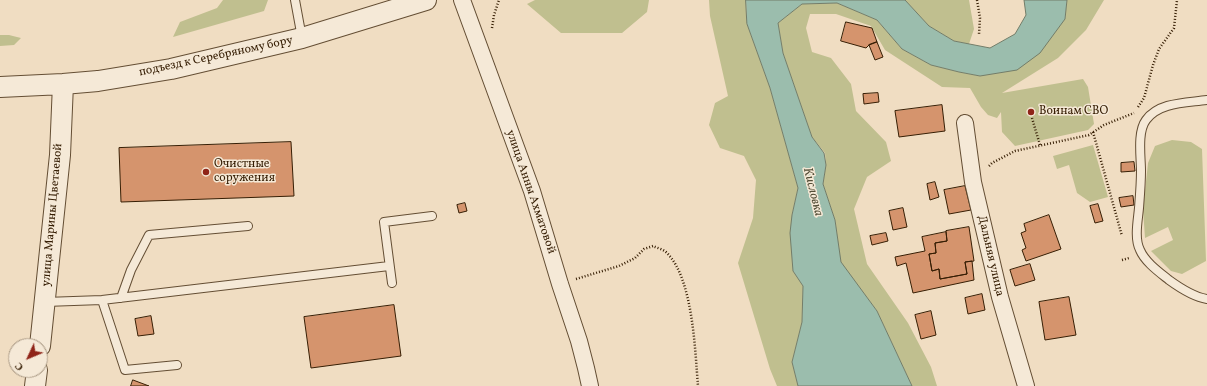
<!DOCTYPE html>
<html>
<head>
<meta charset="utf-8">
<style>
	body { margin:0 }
	#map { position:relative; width:1207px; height:386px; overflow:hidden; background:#f0ddc2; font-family:Vollkorn,serif }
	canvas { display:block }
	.north { position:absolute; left:8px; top:338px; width:40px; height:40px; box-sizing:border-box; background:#f5e9d7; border:1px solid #a99883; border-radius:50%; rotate:226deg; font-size:11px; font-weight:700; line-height:16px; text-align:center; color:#361e04 }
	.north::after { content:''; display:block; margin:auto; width:14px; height:18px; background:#8f2418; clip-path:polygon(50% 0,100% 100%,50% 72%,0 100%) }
</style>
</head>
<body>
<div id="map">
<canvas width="1207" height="386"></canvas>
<div class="north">С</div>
</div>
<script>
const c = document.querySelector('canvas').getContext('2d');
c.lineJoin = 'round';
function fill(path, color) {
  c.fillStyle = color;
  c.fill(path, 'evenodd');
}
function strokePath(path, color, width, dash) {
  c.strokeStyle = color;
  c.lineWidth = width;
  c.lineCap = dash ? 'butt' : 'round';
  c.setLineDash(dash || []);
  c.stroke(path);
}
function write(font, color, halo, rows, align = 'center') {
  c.font = font + ' Vollkorn,serif';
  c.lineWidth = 3;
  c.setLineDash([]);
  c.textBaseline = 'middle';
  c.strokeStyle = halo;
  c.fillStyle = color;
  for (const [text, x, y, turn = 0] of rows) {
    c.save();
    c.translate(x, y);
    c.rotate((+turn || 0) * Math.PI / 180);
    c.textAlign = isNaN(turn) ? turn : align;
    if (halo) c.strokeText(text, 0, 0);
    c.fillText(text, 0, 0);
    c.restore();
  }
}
fill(new Path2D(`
	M223 0H268L264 11 173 37 180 22 217 8Z
	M535 0H649L647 12 622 33H561L527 4Z
	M709 0H746L747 24 770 88 798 188 792 215 793 271 803 286 802 322 792 362 798 386H777L770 369 738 263 753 218 756 180 744 156 720 148 709 125 715 103 728 96 710 16Z
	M905 0H969L974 29 969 44 954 41 929 26Z
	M1067 0H1104L1086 30 1058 58 1002 93 1083 79 1088 87 1094 124 1088 130 1015 146 1002 132 1001 112 997 118 988 115 981 107 970 88 942 87 885 50 871 26 836 14H810L806 28 812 52 831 58 851 84 856 111 886 142 891 161 867 177 854 209 867 264 908 323 931 367 937 386H912L877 311 840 262 835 220 823 184 826 165 825 153 812 137 804 114 783 53 778 23 802 4 837 3 877 20 902 49 931 65 959 72 980 76 1065 19Z
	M0 35H9L21 38 14 45 0 46Z
	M1172 140 1191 142 1202 149 1206 261 1182 274 1171 271 1151 251 1173 240 1168 227 1145 238 1143 209 1148 163 1155 146Z
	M1093 145 1108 197 1090 202 1077 193 1069 165 1057 169 1053 156Z`), '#c0bf8f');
const water = new Path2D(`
	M746 0H905L929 26 954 41 990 48 1015 34 1026 15 1024 0H1067L1065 19 1040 53 1017 70 980 76 959 72 931 65 902 49 877 20 837 3 802 4 778 23 783 53 804 114 812 137 824 153 826 165 823 184 835 220 841 262 877 311 912 386H798L792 362 802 322 803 286 793 271 790 233 792 215 798 188 770 88 747 24Z`);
fill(water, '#9bbdad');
strokePath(water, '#737d69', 1);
const building = new Path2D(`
	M846 22 872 28 877 42 869 45 866 48 841 41Z
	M877 42 883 57 875 60 869 45Z
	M878 93 879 102 864 104 863 94Z
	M942 105 945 131 899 137 895 111Z
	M291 142 294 196 121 202 119 148Z
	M1134 162 1135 171 1121 172V163Z
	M935 182 939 197 930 200 927 184Z
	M965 186 971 210 949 214 944 190Z
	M1133 196 1134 205 1121 207 1119 198Z
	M465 203 467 211 459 213 457 205Z
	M1098 204 1103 221 1095 223 1090 206Z
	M903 208 907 227 893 230 889 211Z
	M1049 215 1061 249 1026 261 1022 250 1026 248 1021 233 1026 231 1024 224Z
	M969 227 974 261 965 262 967 274 940 279 939 269 932 271 929 254 936 253 935 243 947 241 946 231Z
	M946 232 947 241 935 243 936 253 929 254 932 271 939 269 940 279 967 274 965 262 972 261 974 280 913 293 906 263 897 266 895 257 925 251 922 237Z
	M886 233 888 241 872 245 870 236Z
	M1030 264 1035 280 1015 286 1010 270Z
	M982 294 985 310 968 314 965 298Z
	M1069 297 1076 335 1045 340 1039 302Z
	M394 305 401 356 311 368 304 317Z
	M931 311 936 335 921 339 915 315Z
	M151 316 154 334 138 336 135 319Z
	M133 380 149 386H131Z`);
fill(building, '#d5946d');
strokePath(building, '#361e04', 1);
const service = new Path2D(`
	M295 0 302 38
	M1207 100C1186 103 1159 102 1146 120 1137 132 1141 157 1141 171 1141 183 1140 195 1139 208 1138 220 1134 238 1140 250 1145 262 1159 272 1169 280 1180 288 1194 297 1207 299
	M392 283 384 222 432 216
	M121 298 131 270 149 235 248 226
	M102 300 125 370 177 365
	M45 302 102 300 389 266`);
const minor = new Path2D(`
	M462 0 532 191 560 284 579 341 586 368 590 386
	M965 123 973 182 1000 297 1026 386`);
const tertiary = new Path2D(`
	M0 87 63 84 98 81 171 69 302 38 426 0
	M40 346 60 155 63 84
	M35 386 37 370`);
strokePath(service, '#644e34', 10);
strokePath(minor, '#644e34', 18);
strokePath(tertiary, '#644e34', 22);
strokePath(new Path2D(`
	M977 0 980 18 979 34
	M492 28 494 15 499 0
	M1138 107 1144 98 1153 65 1159 49 1174 28 1177 0
	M1032 118 1040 145
	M1093 132 1122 236
	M989 166 992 163 1015 151 1089 135 1104 125 1134 113
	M1122 260 1129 258
	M576 279 619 266 635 258 644 249 653 246C657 248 663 249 667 253 693 279 695 350 698 386`), '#361e04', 2.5, [1, 2]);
strokePath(service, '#f5e9d7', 8);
strokePath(minor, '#f5e9d7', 16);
strokePath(tertiary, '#f5e9d7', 20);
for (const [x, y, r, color] of [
	[1031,112,4,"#8f2418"],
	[206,172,4,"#8f2418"]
]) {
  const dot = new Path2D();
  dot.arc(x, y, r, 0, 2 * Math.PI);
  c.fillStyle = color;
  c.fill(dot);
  strokePath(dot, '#f5e9d7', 1.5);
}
write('12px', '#361e04', '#f5e9d7', [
	["подъезд к Серебряному бору",216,57,-12],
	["улица Анны Ахматовой",530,192,71],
	["улица Марины Цветаевой",53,215,-85],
	["Дальняя улица",990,256,77]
]);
write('12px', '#361e04', '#f5e9d7', [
	["Воинам СВО",1039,112],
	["Очистные",214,165],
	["соружения",214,179]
], 'left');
write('italic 13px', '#544e37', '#f5e9d7', [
	["Кисловка",812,192,76]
]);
</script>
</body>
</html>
